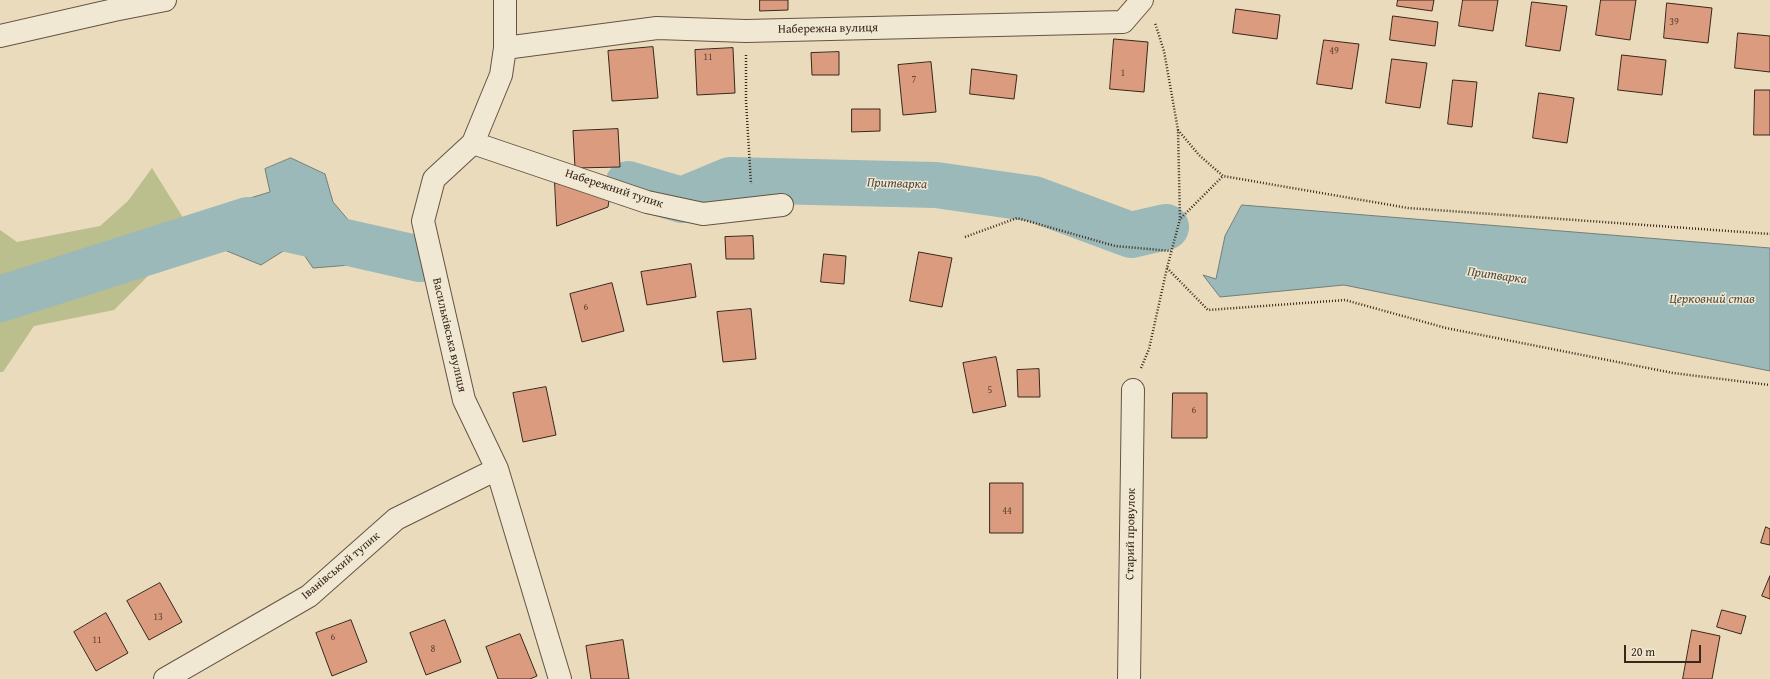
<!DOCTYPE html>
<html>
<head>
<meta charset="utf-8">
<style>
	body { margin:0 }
	#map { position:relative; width:1770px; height:679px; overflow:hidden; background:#eadbbc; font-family:"Gentium Book Plus",serif }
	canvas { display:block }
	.scale { position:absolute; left:1624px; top:645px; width:77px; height:18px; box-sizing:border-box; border:2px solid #38271b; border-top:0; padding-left:5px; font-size:12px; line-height:14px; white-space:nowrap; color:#38271b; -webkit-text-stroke:3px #f1e8d3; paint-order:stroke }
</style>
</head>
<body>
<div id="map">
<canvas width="1770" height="679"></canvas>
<div class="scale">20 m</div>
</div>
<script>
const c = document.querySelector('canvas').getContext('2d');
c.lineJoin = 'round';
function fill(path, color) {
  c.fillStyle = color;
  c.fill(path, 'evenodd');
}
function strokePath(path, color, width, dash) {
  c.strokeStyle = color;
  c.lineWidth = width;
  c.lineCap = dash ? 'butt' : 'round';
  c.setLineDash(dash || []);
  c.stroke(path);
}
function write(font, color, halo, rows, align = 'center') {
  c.font = font + ' "Gentium Book Plus",serif';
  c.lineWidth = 3;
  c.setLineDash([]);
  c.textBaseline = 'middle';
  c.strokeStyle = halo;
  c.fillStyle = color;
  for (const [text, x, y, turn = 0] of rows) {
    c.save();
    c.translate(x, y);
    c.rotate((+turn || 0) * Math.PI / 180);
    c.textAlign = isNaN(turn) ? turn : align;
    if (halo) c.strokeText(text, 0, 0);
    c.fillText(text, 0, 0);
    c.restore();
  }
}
fill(new Path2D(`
	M152 168 192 232 114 310 34 326 3 372H0V230L17 242 100 226 128 201Z`), '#bbbe8d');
const water = new Path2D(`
	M291 158 325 174 333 202 367 242 350 265 313 268 296 243 261 265 222 249 237 202 270 192 265 169Z
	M1242 205 1770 248V371L1344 285 1220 297 1203 275 1216 279 1225 236Z`);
fill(water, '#9ab9b8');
strokePath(water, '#737f79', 1);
strokePath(new Path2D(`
	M628 184 682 200 730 180 936 185 1034 199 1131 235 1166 227
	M0 299 248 220 420 259`), '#9ab9b8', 46);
const building = new Path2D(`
	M760 0H788V10L760 11Z
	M1398 0H1434L1432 11 1397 6Z
	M1463 0H1498L1493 31 1459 26Z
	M1601 0H1636L1630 40 1596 35Z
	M1532 2 1567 6 1560 51 1526 46Z
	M1667 3 1712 8 1708 43 1664 38Z
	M1236 9 1280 15 1277 39 1233 33Z
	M1393 16 1438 22 1435 46 1390 40Z
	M1738 33 1770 36V72L1735 68Z
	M1114 39 1148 42 1144 92 1110 89Z
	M1324 40 1359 44 1352 89 1317 84Z
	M653 47 658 98 612 101 608 51Z
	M733 48 735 93 697 95 695 50Z
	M839 52V75H812L811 53Z
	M1622 55 1666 60 1662 95 1618 90Z
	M1392 59 1427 63 1420 108 1386 103Z
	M931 62 936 112 903 115 898 65Z
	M972 69 1017 75 1014 99 970 94Z
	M1453 80 1477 82 1472 127 1448 124Z
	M1755 90H1770V135H1754Z
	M1539 93 1574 98 1567 143 1533 138Z
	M852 109H880V131L852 132Z
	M618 129 620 167 575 168 573 131Z
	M555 183 610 194 608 207 557 226Z
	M753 236 754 259H726L725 237Z
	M919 252 952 258 942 307 910 301Z
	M824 254 846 256 844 284 821 282Z
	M691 264 696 297 647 305 641 272Z
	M612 283 624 331 582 342 570 294Z
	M751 309 756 359 723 362 717 312Z
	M996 357 1006 406 973 413 963 363Z
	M1039 369 1040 397H1018L1017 370Z
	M546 387 556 435 523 442 513 393Z
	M1173 393H1207V438H1172Z
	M990 483H1023V533H990Z
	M1766 527 1770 529V545L1761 543Z
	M1770 576V599L1762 596Z
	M160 583 182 622 149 640 127 601Z
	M1722 610 1746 616 1741 634 1717 627Z
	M106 613 128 653 96 671 74 632Z
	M351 620 367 662 332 676 316 633Z
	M445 620 461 662 426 675 410 633Z
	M1692 630 1720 636 1712 679H1683Z
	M520 634 537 676 530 679H498L486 647Z
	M623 640 629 679H591L586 646Z`);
fill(building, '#db9b7e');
strokePath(building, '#38271b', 1);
const minor = new Path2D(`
	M505 0V48L501 75 473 143 434 179 423 221 464 400 497 469 560 679
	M0 36 114 10 165 0
	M505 48 657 28 746 31 1123 22 1142 0
	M473 143 647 202 703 214 782 205
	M165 679 309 596 396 519 497 469
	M1129 679 1133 390`);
strokePath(minor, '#645443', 24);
strokePath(new Path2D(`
	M746 55V101L751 184
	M1178 130 1199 155 1223 176 1408 208 1770 234
	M1181 218 1223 176
	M965 237 1017 218 1115 246 1171 251
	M1167 268 1208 310 1345 300 1446 328 1673 373 1770 385
	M1141 368 1149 349 1167 268 1180 219 1178 130 1164 51 1155 23`), '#38271b', 2.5, [1, 2]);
strokePath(minor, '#f1e8d3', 22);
write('10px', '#614434', null, [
	["39",1674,22],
	["49",1334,51],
	["11",708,57],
	["1",1123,73],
	["7",914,79],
	["6",586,307],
	["5",990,390],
	["6",1194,410],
	["44",1007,511],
	["13",158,617],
	["6",333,637],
	["11",97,640],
	["8",433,649]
]);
write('12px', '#38271b', '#f1e8d3', [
	["Набережна вулиця",828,29,-1],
	["Набережний тупик",614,189,18],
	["Васильківська вулиця",449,335,77],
	["Старий провулок",1131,534,-89],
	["Іванівський тупик",341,566,-40]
]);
write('italic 13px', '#504c42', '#f1e8d3', [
	["Притварка",897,184,2],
	["Притварка",1497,276,8],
	["Церковний став",1712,300]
]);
</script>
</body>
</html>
